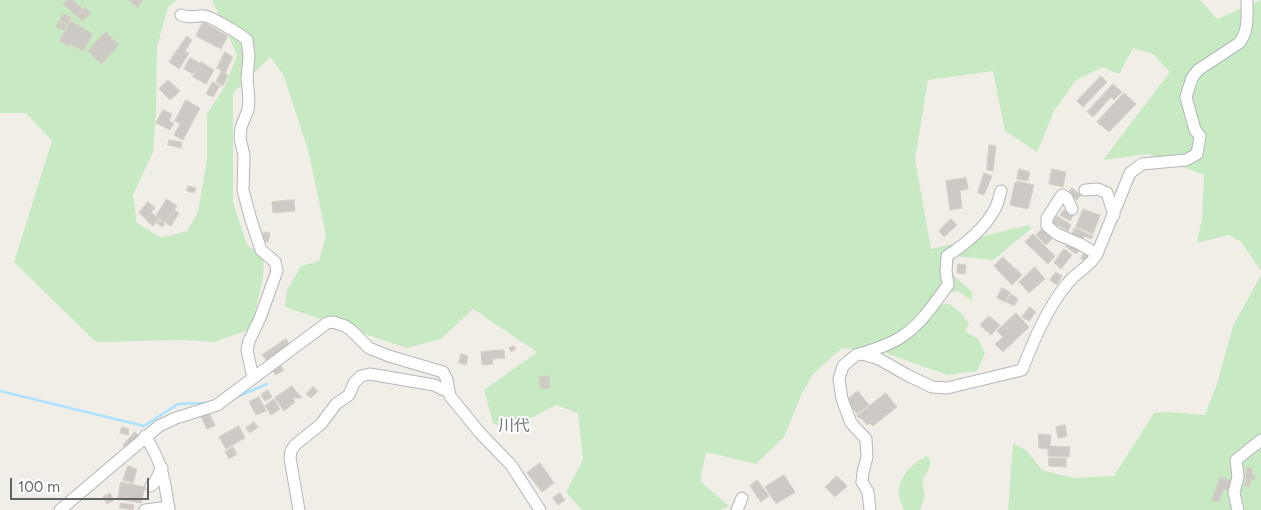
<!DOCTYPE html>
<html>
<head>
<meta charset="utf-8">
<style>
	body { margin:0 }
	#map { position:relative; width:1261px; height:510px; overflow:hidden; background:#f1eee8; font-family:Figtree,sans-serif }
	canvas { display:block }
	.scale { position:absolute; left:10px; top:478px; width:139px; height:22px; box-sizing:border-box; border:2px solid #5f6468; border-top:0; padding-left:6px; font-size:15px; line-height:18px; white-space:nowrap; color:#5f6468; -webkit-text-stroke:4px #fff; paint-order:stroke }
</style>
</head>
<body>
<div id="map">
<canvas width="1261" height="510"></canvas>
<div class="scale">100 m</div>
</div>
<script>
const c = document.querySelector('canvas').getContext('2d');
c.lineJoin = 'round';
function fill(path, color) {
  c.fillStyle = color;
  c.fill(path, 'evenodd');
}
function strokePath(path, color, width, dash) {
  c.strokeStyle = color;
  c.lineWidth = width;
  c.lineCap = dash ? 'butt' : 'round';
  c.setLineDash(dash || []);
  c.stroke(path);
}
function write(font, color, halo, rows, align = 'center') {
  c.font = font + ' Figtree,"Noto Sans JP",sans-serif';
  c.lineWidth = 4;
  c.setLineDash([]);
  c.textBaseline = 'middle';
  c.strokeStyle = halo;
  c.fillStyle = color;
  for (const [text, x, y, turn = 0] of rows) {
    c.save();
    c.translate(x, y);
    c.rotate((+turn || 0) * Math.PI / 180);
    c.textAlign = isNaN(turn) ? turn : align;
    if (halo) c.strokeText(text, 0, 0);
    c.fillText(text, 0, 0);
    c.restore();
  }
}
fill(new Path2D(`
	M0 0H177L168 7 157 47 156 112 153 152 133 195 137 223 161 238 187 231 198 212 207 159V114L225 86 237 55 212 0H1200L1217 19 1261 0V271L1241 242 1229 235 1197 243 1202 218 1204 175 1148 154 1103 160 1170 72 1153 54 1133 48 1119 74 1103 67 1076 80 1054 111 1037 152 1005 131 993 71 928 80 915 159 931 249 1029 225 1032 228 993 260 954 256 952 274 972 292V301L958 291 940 294 931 305 950 304 961 313 969 324 965 331 978 339 985 353 977 371 947 375 886 353 842 348 814 373 803 391 784 437 756 464 706 452 700 481 729 506 721 510H582L566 492 583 460 578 413 556 405 508 430 493 423 484 390 537 352 473 309 441 339 407 348 285 307 287 290 301 266 319 261 326 235 308 150 283 74 270 57 233 93V202L247 245 264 257 263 278 251 329 214 342 183 340 96 342 14 262 52 141 26 113H0Z
	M1261 275V510H1008L1013 443 1026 450 1042 470 1073 478 1114 476 1154 413 1168 412 1205 415 1217 384 1233 326Z
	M926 456 930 459C931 468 927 473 922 480L925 496 920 510H904C902 505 899 500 899 494 897 478 913 463 926 456Z`), '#c7eac3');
strokePath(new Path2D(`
	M0 391 144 426 178 404 207 403
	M234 398 267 384`), '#aae2ff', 2.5);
const building = new Path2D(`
	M67 0H73L83 9 77 16 63 4Z
	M129 0H143L138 7Z
	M85 8 91 13 83 21 77 16Z
	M63 14 71 17 68 24 60 20Z
	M59 21 67 25 64 30 56 27Z
	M71 21 93 34 83 51 70 44 69 46 60 41Z
	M203 22 228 36 221 49 196 36Z
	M106 32 119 45 101 64 88 51Z
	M187 36 192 40 185 51 189 53 179 69 169 62Z
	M225 52 233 57 225 73 217 68Z
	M190 58 200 63 193 74 184 69Z
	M201 62 214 70 206 84 193 77Z
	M222 71 228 75 223 86 216 82Z
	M1101 76 1107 82 1083 107 1077 101Z
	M168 80 180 91 170 100 159 89Z
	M213 82 220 86 213 97 206 94Z
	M1113 84 1122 92 1114 100 1111 97 1093 117 1087 112Z
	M1124 93 1136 104 1109 132 1097 122Z
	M186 100 200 108 183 140 174 135 180 124 175 121Z
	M163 110 172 114 169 121 174 123 170 130 156 123Z
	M169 140 182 142 181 148 168 145Z
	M989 145 996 146 993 171 987 170Z
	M1019 169 1030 172 1028 181 1017 179Z
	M1052 169 1066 172 1063 187 1049 184Z
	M984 173 992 176 984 195 978 193Z
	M966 178 968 189 960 191 962 208 950 210 946 181Z
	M1017 181 1034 185 1028 209 1010 205 1015 182 1017 183Z
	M188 186 196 188 194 193 187 191Z
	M1072 188 1081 195 1077 200 1068 193Z
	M167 199 177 206 165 222 156 216Z
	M294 200 295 211 273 213 272 202Z
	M148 202 155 208 146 219 139 213Z
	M1083 209 1100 215 1093 234 1076 227Z
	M174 210 179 213 171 226 166 223Z
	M1064 210 1073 216 1070 221 1060 215Z
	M152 213 159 219 153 226 146 220Z
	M1057 216 1071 225 1068 231 1053 223Z
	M951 219 957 225 944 237 939 231Z
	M160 220 165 224 162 227 157 223Z
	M1075 228 1093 236 1091 239 1084 236 1082 241 1071 237Z
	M1042 229 1052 239 1046 245 1036 235Z
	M264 232 270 233 268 242 262 241Z
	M1033 234 1055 256 1048 264 1025 242Z
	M1070 240 1081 248 1076 254 1066 247Z
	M1064 249 1072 255 1061 269 1054 263Z
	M1085 251 1092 254 1088 262 1081 259Z
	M1003 257 1022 275 1012 285 994 266Z
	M958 264 966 265 965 274 957 273Z
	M1035 267 1045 279 1029 293 1019 282Z
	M1056 272 1062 276 1057 285 1050 280Z
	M1002 288 1010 292 1005 302 997 298Z
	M1011 294 1018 299 1014 306 1006 302Z
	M1030 307 1036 312 1029 321 1022 317Z
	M1016 313 1029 327 1003 352 995 344 1003 337 997 331Z
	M989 316 1000 325 991 335 980 325Z
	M286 339 290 345 267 361 262 355Z
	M514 346 516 349 511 352 509 348Z
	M504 350 505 358 492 359 493 364 482 365 481 352Z
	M461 354 468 356 466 365 459 363Z
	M280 365 284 370 276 375 273 371Z
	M549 376 550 388 540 389 539 377Z
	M292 386 302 398H292L295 402 284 411 275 398Z
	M313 387 318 391 311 398 306 394Z
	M268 390 272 397 265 401 261 395Z
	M858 391 869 405 857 414 847 400Z
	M886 393 897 407 873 426 870 423 867 425 861 418 860 419 857 416Z
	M259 397 266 411 256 415 249 402Z
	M274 399 280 409 271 415 265 406Z
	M209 412 215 426 207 429 200 415Z
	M254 422 258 427 250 433 246 428Z
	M1065 425 1067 436 1058 438 1056 427Z
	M239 426 245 438 226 449 219 437Z
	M122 427 129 429 128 435 120 433Z
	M135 432 139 436 127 449 123 445Z
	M1039 434 1051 435 1050 446 1070 447 1069 457 1048 456V449L1039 448Z
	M233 447 237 454 229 459 225 452Z
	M1049 458H1066V467L1049 466Z
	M540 463 554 483 542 492 527 473Z
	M128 466 137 469 133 483 123 480Z
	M1247 467 1252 468V475H1255L1254 480 1250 479V486H1245Z
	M784 475 795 492 776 504 765 487Z
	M837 476 847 486 835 497 825 487Z
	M1220 477 1232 481 1229 491 1224 489 1219 501H1212Z
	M757 480 769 496 761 502 750 486Z
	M121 482 145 487 141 503 118 499Z
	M110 493 114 500 107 504 103 497Z
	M560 493 565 500 558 505 553 498Z
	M121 503 134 505 133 510 120 508Z`);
fill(building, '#cdc9c4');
strokePath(building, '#d7d0c5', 1);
const minor = new Path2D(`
	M181 15C192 19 196 15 205 16 214 18 240 34 247 40L249 56 247 78 249 99 248 110 241 127 240 138 244 156 243 190 251 220 261 250 275 262 277 271 260 318 249 341 247 350 253 378
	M1085 190 1098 189 1107 193 1114 215
	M1072 209 1067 198 1062 195 1047 218V226L1057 234 1080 244 1097 254
	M860 354C874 349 891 345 904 335 922 323 935 302 948 285L946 271 947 256C964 245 985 228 995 209 998 204 999 197 1001 191
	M145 436C163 463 164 479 169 510
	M151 486 154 483 162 468
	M60 510 159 426 176 418 217 405 327 323 333 322 345 326 352 331 369 348 389 356 443 372 447 380 450 396 480 433 511 465 540 510
	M145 510 169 507
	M299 510 290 458 291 451 295 445 321 424 336 404 349 395 354 383 361 376 370 374 434 385 449 392
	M737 510 742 498
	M870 510 868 492 862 482 863 472 867 457 866 439 851 423 842 399 839 379 843 366 856 355 862 354 879 359 907 375 932 387 947 388 1022 370C1034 340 1046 310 1067 284 1076 272 1090 267 1097 254L1130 173 1142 164 1186 160 1197 154 1200 136 1195 130 1186 97 1192 78 1198 70 1239 43C1249 32 1247 15 1247 0
	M1238 510 1234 493 1238 476 1236 460 1261 440`);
strokePath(minor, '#b3b6ba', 13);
strokePath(minor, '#fff', 11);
write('16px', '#6f767a', '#fff', [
	["川代",514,426]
]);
</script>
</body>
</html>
